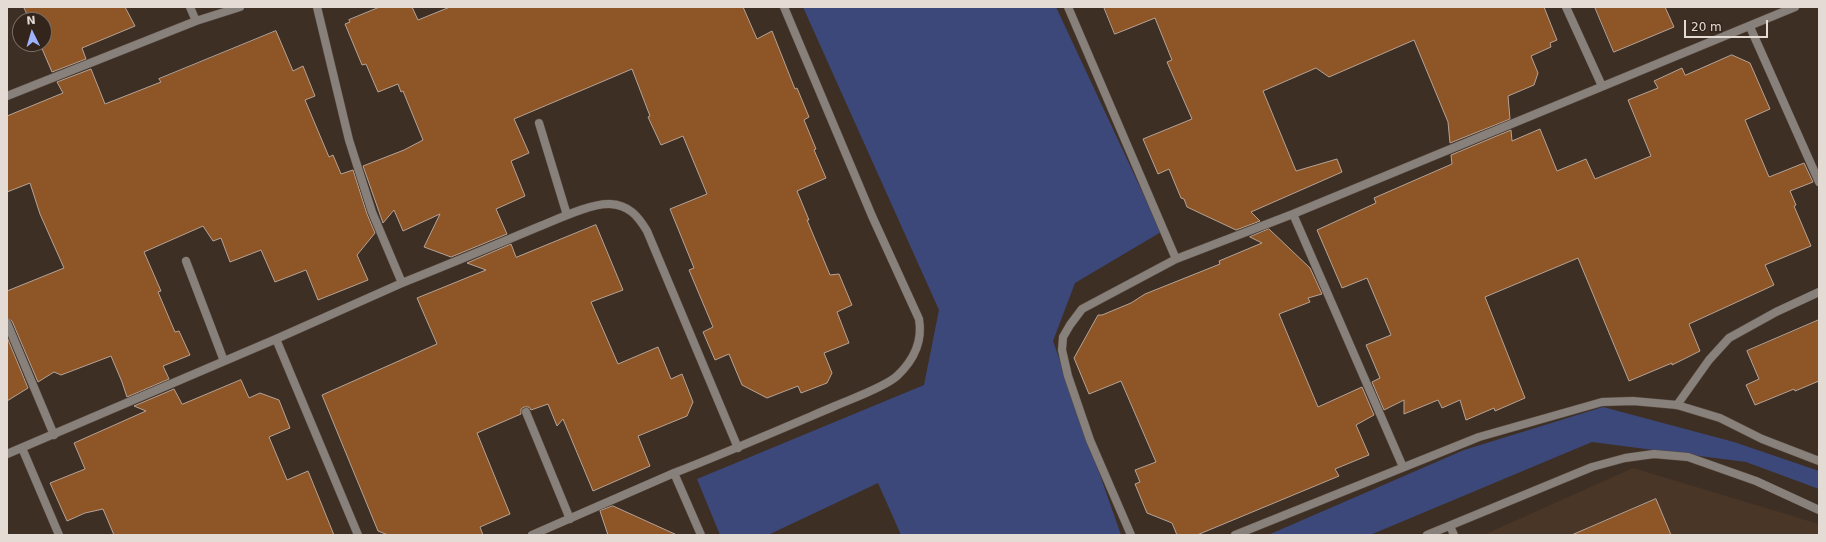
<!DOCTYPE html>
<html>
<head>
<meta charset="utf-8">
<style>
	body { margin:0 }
	#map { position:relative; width:1826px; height:542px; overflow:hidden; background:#3e2f25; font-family:"DejaVu Sans",sans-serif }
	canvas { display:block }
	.frame { position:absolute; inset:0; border:8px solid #e4dbd4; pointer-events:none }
	.north { position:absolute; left:12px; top:12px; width:40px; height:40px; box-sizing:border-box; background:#33251b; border:1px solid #7a6e65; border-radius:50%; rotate:355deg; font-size:11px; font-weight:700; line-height:16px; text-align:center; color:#e4dbd4 }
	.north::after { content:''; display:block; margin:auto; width:14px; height:18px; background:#9fb3fd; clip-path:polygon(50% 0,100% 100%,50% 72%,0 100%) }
	.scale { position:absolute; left:1684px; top:20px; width:84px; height:18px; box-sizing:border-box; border:2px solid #e4dbd4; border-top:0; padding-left:5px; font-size:12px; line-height:14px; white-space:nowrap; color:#e4dbd4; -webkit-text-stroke:3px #33251b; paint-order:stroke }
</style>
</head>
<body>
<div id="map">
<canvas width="1826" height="542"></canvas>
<div class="frame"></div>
<div class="north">N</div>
<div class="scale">20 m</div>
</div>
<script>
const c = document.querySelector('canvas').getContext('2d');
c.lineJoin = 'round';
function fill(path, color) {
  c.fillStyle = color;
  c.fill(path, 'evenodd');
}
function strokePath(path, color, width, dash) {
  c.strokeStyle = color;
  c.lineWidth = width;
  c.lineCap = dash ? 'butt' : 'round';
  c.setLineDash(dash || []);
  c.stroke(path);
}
fill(new Path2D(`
	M1633 468 1819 524V535H1489L1488 533Z`), '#4a3627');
fill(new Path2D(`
	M803 7H1056L1161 232 1075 283 1053 341 1121 535H901L878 483 768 535H720L697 479 924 385 939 310Z
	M1603 407 1734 442 1819 471V489L1746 462 1592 442 1370 535H1268L1464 450Z`), '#3c487a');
const building = new Path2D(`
	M24 7H125L135 26 82 48 86 59 52 72 40 44H44V20H30Z
	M380 7H412L418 20 450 7H743L757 39 772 31 795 89 797 88 809 117 804 120 816 149 814 150 826 178 797 191 809 220H807L830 275 839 274 852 305 837 312 849 343 824 353 832 373 827 383 801 393 798 386 767 398 742 385 729 354 715 360 703 332 713 327 689 270 694 268 670 209 707 194 683 136 661 145 648 117 650 116 632 69 514 119 529 153 511 161 525 196 496 209 507 234 451 257 424 247 440 214 403 231 394 210 383 223 363 166 404 150 423 140 403 91 401 92 398 84 378 92 366 64 362 65 345 24 350 22 349 20Z
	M1104 7H1544L1557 40 1550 43 1551 47 1531 56 1538 73 1534 85 1508 96 1510 119 1450 143 1448 122 1414 40 1329 77 1316 68 1263 91 1296 171 1337 159 1342 172 1251 212 1260 221 1236 230 1187 207 1184 199 1181 198 1169 169 1158 174 1143 139 1192 119 1167 62 1172 60 1155 18 1115 34Z
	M1595 7H1665L1674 27 1614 52Z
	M276 31 293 71 303 66 315 96 305 100 329 157 333 155 341 174 353 170 367 214 375 233 357 255 368 280 318 300 306 270 275 282 261 250 230 262 221 238 213 241 203 226 144 252 161 291 158 292 175 332 179 331 190 355 163 366 169 379 127 397 122 382 111 356 61 375 54 372 38 382 12 321 7 318V291L64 268 40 214 30 183 7 192V116L63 93 57 82 91 69 105 104 161 82 159 79Z
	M1732 55 1750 63 1770 109 1745 120 1769 177 1804 163 1813 182 1790 191 1796 205 1794 206 1811 246 1765 265 1774 285 1689 324 1700 351 1672 365V363L1629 381 1578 258 1485 297 1525 398 1495 411 1494 408 1466 420 1460 400 1442 408 1438 400 1404 414V400L1384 410 1372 382 1380 378 1366 345 1391 335 1367 278 1342 288 1317 230 1376 203 1374 198 1452 164 1451 155 1511 130 1512 141 1540 129 1557 171 1586 159 1595 179 1651 156 1628 100 1658 88 1654 81 1682 68 1685 75Z
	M596 225 623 290 591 302 618 364 658 347 671 379 682 374 693 402 687 416 638 436 650 466 593 491 563 419 557 426 548 404 531 410 529 407H524L521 409V414L477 433 510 514 480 527 483 535H388L378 531 322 395 437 344 417 298 486 270 467 263 511 244 516 257Z
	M1269 229 1310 268 1322 294 1308 298 1310 302 1279 314 1318 407 1362 387 1374 415 1356 425 1369 455 1335 469 1339 476 1197 535H1177L1172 523 1147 513 1135 484 1140 482 1135 470 1156 462 1121 381 1089 394 1074 358 1098 315H1102L1131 303 1145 294 1220 264 1219 261 1262 243 1250 237Z
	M1819 320V381L1795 391 1794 389 1755 405 1746 385 1759 379 1747 351Z
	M7 337 28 388 7 401Z
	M241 380 249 398 260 393 279 400 290 428 269 437 287 480 308 471 334 535H114L103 509 85 513 67 521 50 483 85 469 74 443 146 411 134 406 174 389 182 404Z
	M1656 499 1671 535H1572Z
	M613 506 677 535H608L600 511Z`);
fill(building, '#8e5627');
strokePath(building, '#b5a397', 1);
const minor = new Path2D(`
	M190 7 196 21
	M1068 7 1176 259 1082 309 1070 325 1063 337 1062 350 1068 376 1090 440 1131 535
	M1566 7 1602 86
	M1750 27 1819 182
	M7 96 196 21 240 7
	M539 123 567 215
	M1293 214 1403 467
	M1176 259 1293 214 1795 7
	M186 261 224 361
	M402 283C447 265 493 246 538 227 556 220 591 203 610 204 629 205 638 216 647 231L738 448
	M7 323 54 435
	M276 339 358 535
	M1677 405 1709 360 1729 338 1776 312 1819 292
	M526 412 570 519
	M22 448 59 535
	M7 454 276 339 402 283 372 212 349 140 317 7
	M1450 526 1454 535
	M532 535 674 473
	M701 535 674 473C728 452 781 429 835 406 851 399 885 387 897 376 914 360 923 342 919 319L872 216 784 7`);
const tertiary = new Path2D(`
	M1235 535 1479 437 1602 402 1633 401 1677 405 1720 418 1762 439 1819 461
	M1427 535 1592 467 1625 458 1654 454 1688 457 1756 481 1819 510`);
strokePath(minor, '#594b41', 9);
strokePath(tertiary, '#594b41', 9);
strokePath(minor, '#88817b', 8);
strokePath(tertiary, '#88817b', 8);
</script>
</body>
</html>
